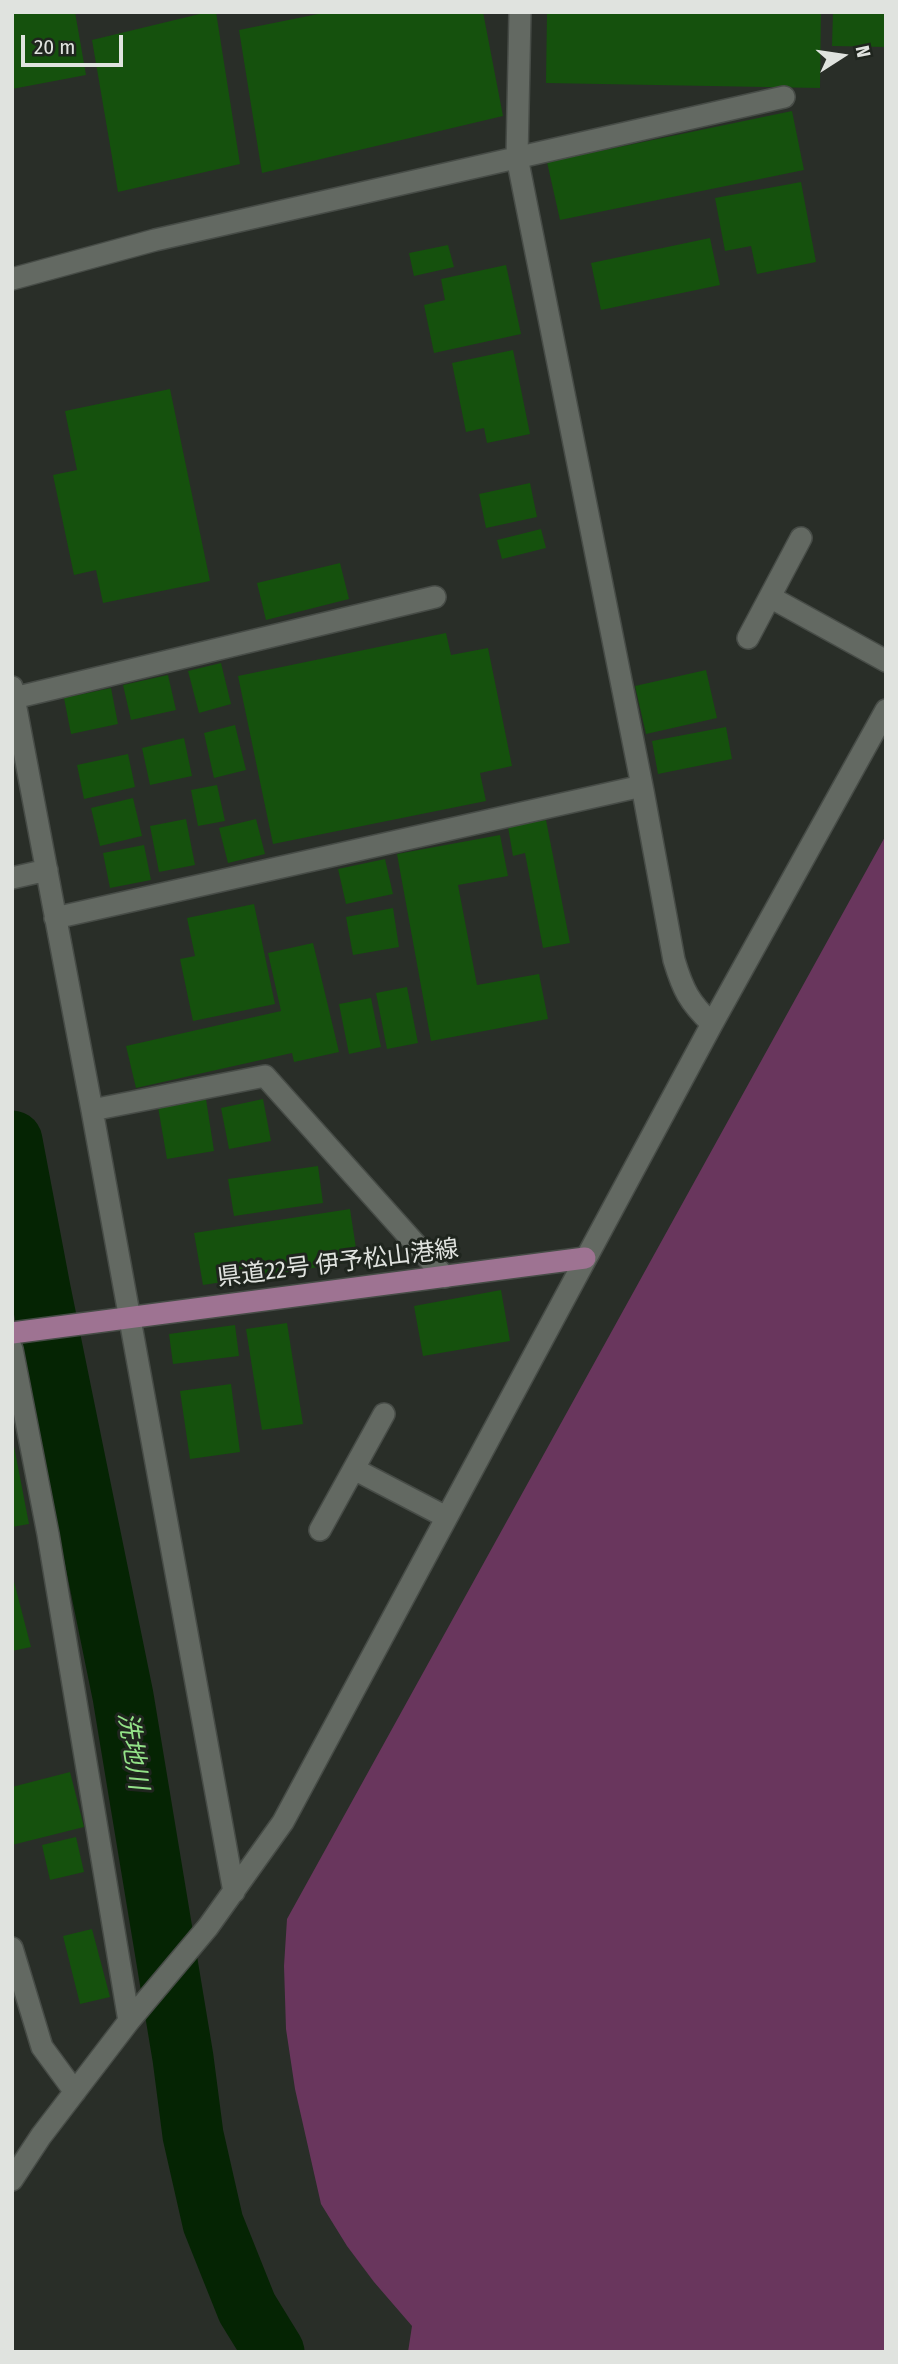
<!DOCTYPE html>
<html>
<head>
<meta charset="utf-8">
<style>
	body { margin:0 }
	#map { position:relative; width:898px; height:2364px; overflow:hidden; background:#292e28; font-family:"Fira Sans Condensed",sans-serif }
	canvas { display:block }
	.frame { position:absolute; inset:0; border:14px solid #e0e3df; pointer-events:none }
	.north { position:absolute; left:807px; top:21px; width:70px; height:70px; -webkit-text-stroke:5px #1f251e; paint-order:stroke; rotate:78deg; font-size:19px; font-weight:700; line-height:28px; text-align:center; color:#e0e3df }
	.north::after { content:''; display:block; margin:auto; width:24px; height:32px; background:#e0e3df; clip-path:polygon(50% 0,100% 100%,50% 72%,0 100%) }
	.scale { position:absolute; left:21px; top:35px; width:102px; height:32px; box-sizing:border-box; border:4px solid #e0e3df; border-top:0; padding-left:9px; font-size:21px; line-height:24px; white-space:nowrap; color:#e0e3df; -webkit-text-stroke:5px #1f251e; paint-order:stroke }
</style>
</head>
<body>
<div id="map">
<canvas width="898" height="2364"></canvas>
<div class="frame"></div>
<div class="north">N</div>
<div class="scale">20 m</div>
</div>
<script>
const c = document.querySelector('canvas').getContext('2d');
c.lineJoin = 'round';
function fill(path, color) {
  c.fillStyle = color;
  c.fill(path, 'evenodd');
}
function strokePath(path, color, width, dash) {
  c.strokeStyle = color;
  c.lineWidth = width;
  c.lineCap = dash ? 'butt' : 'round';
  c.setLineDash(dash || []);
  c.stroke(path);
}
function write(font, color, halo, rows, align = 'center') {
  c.font = font + ' "Fira Sans Condensed","Noto Sans JP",sans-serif';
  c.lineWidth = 6;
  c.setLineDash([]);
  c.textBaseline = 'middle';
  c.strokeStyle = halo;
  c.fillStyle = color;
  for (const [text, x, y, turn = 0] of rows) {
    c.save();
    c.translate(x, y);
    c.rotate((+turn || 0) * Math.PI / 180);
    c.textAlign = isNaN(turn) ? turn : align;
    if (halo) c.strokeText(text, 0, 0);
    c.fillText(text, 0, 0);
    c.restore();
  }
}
fill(new Path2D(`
	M886 835V2352H408L412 2326 374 2282 347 2246 321 2204 295 2089 286 2029 284 1966 287 1919Z`), '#69365d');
strokePath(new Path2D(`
	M12 1141 40 1289 123 1696 183 2058 193 2135 213 2223 247 2308 274 2352`), '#052403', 61);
fill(new Path2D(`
	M12 12H75L86 75 12 89Z
	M208 12H216L240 164 118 192 92 40Z
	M328 12H483L503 116 262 173 239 30Z
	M547 12H821L820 88 546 83Z
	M833 12H886V47L832 46Z
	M792 111 804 170 560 220 547 162Z
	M801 182 816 262 757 274 751 246 725 251 715 198Z
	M710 238 720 285 601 310 591 263Z
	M448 245 454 267 414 276 409 253Z
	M506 265 521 334 434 353 424 305 445 300 441 279Z
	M513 350 530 434 487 443 484 428 466 432 452 363Z
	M170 389 210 581 103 603 96 570 74 575 53 475 77 470 65 411Z
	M530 483 537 517 486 528 479 494Z
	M541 529 546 548 502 559 497 540Z
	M340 563 349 599 266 620 257 583Z
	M446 633 451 655 488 648 512 766 480 773 486 801 273 844 238 676Z
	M221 663 231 704 199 713 188 671Z
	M706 670 717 718 646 734 635 686Z
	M168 675 176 710 131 720 123 685Z
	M111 688 118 724 71 734 64 698Z
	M235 725 246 770 214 778 204 733Z
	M726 727 732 759 658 774 652 741Z
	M184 738 192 776 150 785 142 748Z
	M128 754 135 787 84 799 77 765Z
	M217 785 225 821 198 826 191 790Z
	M133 798 142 836 100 846 91 808Z
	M186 819 195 865 159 872 150 826Z
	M256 819 265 854 228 863 219 828Z
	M546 820 570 943 543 948 525 853 513 856 508 827Z
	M500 835 508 876 458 885 477 985 539 974 548 1019 431 1041 397 854Z
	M144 845 151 880 110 888 103 853Z
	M385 859 393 894 346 904 338 869Z
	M254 904 275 1004 193 1021 180 959 195 956 187 918Z
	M393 908 399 947 353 955 346 917Z
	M313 943 339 1052 294 1062 292 1053 136 1088 126 1046 281 1011 268 953Z
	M407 987 418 1043 387 1049 376 993Z
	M371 998 381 1047 349 1054 339 1004Z
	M206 1099 214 1151 167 1159 158 1107Z
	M263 1099 271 1141 229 1149 221 1108Z
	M318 1166 323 1203 234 1216 228 1179Z
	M350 1209 358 1261 203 1285 194 1233Z
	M501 1290 510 1341 423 1356 414 1306Z
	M287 1323 303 1424 262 1430 246 1329Z
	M235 1325 239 1356 173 1364 169 1334Z
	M231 1384 240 1452 190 1459 180 1391Z
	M12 1436 29 1524 12 1527Z
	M12 1574 31 1647 12 1651Z
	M70 1772 84 1827 12 1845V1787Z
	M76 1837 84 1872 50 1880 42 1845Z
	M92 1929 110 1997 80 2004 63 1936Z`), '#15510d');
const minor = new Path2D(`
	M520 12 517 157 643 791 674 960C683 990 689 1002 712 1024
	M12 279 155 240 784 97
	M770 597 886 661
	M748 638 801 538
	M12 687 92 1110 234 1892
	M14 698 435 597
	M12 878 47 870
	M55 918 642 786
	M92 1110 265 1076 445 1277
	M12 1349 48 1534 129 2021
	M354 1469 446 1517
	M320 1530 384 1414
	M12 1948 42 2047 75 2092
	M12 2180 41 2136 129 2021 208 1927 283 1822 712 1024 886 710`);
const major = new Path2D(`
	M12 1333 585 1258`);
strokePath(minor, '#474c47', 24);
strokePath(major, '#474c47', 24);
strokePath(minor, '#636962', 21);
strokePath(major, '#9e7392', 21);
write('24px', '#e0e3df', '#1f251e', [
	["県道22号 伊予松山港線",338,1264,-7]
]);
write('italic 26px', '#93e288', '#1f251e', [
	["洗地川",132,1751,81]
]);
</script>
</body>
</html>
